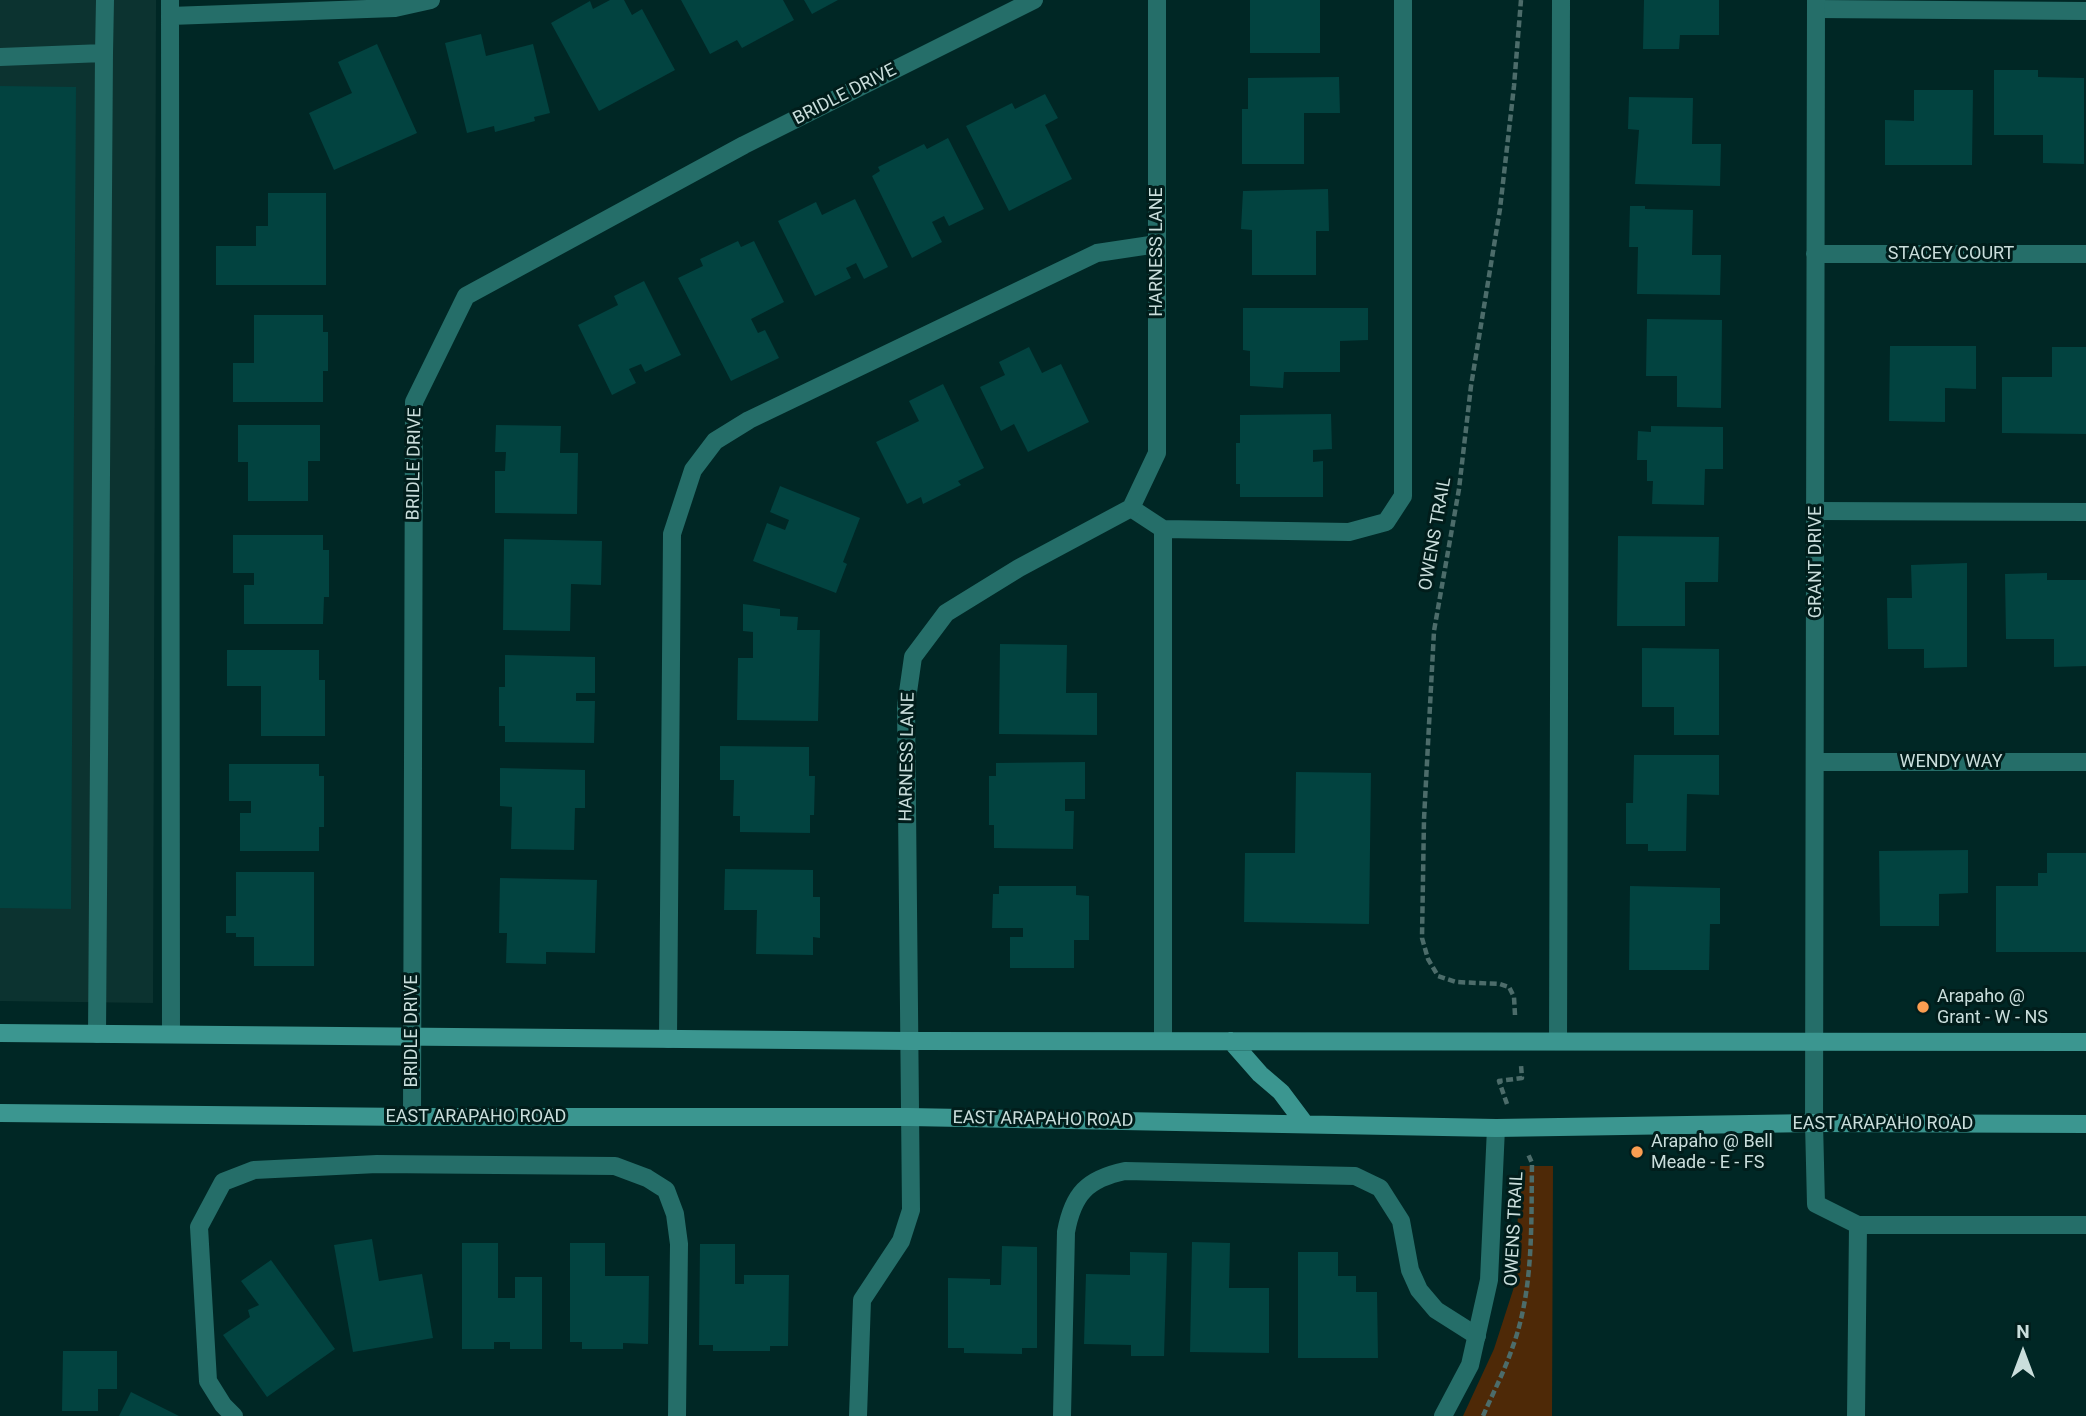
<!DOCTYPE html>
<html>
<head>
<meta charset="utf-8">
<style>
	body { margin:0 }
	#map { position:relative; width:2086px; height:1416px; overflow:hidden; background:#002725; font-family:Roboto,sans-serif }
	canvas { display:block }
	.north { position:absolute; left:1988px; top:1318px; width:70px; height:70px; -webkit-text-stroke:5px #011d1b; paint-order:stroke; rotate:0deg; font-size:19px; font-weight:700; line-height:28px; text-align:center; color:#cadedc }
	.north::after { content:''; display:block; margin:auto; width:24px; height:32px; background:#cadedc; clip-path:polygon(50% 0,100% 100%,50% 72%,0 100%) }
</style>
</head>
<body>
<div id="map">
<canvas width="2086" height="1416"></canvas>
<div class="north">N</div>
</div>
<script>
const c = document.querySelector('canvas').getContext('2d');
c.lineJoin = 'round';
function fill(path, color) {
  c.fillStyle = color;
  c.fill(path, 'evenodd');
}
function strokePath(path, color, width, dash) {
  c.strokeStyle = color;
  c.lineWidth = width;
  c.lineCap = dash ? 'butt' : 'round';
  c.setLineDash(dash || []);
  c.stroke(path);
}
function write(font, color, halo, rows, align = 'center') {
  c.font = font + ' Roboto,sans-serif';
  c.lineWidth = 6;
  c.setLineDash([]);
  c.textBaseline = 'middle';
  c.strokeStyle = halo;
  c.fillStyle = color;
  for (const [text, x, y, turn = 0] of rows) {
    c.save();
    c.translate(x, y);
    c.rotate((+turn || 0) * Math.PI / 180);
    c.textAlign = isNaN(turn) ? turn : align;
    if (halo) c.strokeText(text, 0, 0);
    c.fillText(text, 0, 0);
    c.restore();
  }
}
fill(new Path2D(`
	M0 0H156L153 1003 0 1001Z`), '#0c3330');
fill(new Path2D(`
	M1520 1166H1553L1552 1416H1463L1494 1349 1515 1284Z`), '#4e2907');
fill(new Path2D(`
	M610 0H624L632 15 642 9 675 70 599 111 551 23 590 1 593 9Z
	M681 0H783L794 20 742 48 737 40 710 54Z
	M804 0H838L812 14Z
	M1250 0H1320V53H1250Z
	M1644 0H1719V35H1680L1679 49H1643Z
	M481 34 486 56 533 44 550 113 534 117 535 121 495 132 494 126 467 133 445 43Z
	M377 44 417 133 334 170 309 113 352 93 338 62Z
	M1994 70H2038V77L2084 78V164L2043 163V135H1994Z
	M1339 77 1340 113H1304V164H1242V109H1248V78Z
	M0 86 76 87 71 909 0 908Z
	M1914 90H1973L1972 165H1885V120L1914 121Z
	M1045 94 1058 118 1045 125 1072 179 1009 211 966 126 1012 103 1015 109Z
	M1629 97 1693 98 1692 144H1721L1720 186 1635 184 1639 130 1628 129Z
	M948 138 984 209 949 226 944 216 932 222 942 242 912 258 872 176 880 171 878 167 924 144 927 149Z
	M1328 189 1329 231H1316V275H1252V230L1241 229 1243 191Z
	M268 193H326V285H216V246H256V226H268Z
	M855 199 888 267 864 279 856 263 846 268 851 278 815 296 778 221 816 202 822 215Z
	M1630 206H1645V209L1693 210 1692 255H1721L1720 295 1637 294 1638 247H1629Z
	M738 241 741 247 754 241 784 302 751 319 758 333 765 330 779 358 731 381 678 278 703 266 700 259Z
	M644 281 681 355 645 372 641 364 629 369 636 383 612 395 578 325 618 305 614 296Z
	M1243 308H1368V340L1340 341V372H1284L1283 388 1250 386V351L1243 350Z
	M254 315H323V332H328V371H323V402H233V363H254Z
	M1647 319 1722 320 1721 408 1677 407V376H1646Z
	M1890 346H1976V389L1945 388V422L1889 421Z
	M1029 347 1042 373 1061 364 1089 422 1028 452 1014 424 1001 431 980 387 1005 375 999 362Z
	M2052 347H2086V434L2002 433V377H2052Z
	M943 384 984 468 958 481 961 485 923 504 921 497 907 504 876 442 919 421 909 401Z
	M1331 414 1332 449 1313 450V462L1323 461V497H1240V484H1236V443H1240V415Z
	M238 425H320V461H308V501H248V462H238Z
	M496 425 561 426 560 453H578L577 514 495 513V471H505L506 452H495Z
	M1651 426 1723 427V469H1705L1704 505 1652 504 1653 481H1647V460H1637L1638 431 1651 432Z
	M780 486 860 518 843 562 847 564 836 593 753 561 767 523 785 530 789 520 770 512Z
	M233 535H323V550H329V597H324L323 624H244V585H254V573H233Z
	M1618 536 1719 537 1718 582H1685V626H1617Z
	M504 539 602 541 601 585 571 584 570 631 503 630Z
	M1967 563V667L1924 668V649H1888L1887 598H1912L1911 565Z
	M2047 573V580H2086V666L2054 667V639H2006L2005 574Z
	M743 604 780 609V616L798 617 797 630H820L818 721 737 720 738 658H753V632L743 631Z
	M1000 644 1067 645 1066 693H1097V735L999 734Z
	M1642 648 1719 649V735H1674V707H1642Z
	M227 650H319V680H325V736H261V686H227Z
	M505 655 595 657V693H576V701H595L594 743 505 742V726H499V687H505Z
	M720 746 809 747V776H815L814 815H810V833L740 832V816H733L734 780H720Z
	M1634 755H1719V795L1687 794 1686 851H1648V844H1626V803H1633Z
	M1085 762V799H1065V811H1074L1073 849 994 848V825H989V776H996V763Z
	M229 764H319V776H324V827H319V851H240V813H251V801H229Z
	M500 768 585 770V808H575L574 850 511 849 512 807 500 806Z
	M1296 772 1371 773 1369 924 1244 922 1245 853H1295Z
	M1968 850V893L1939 894V926H1880L1879 851Z
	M2047 853H2086V952H1996V886H2038V873H2047Z
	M725 869 813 870V897H820V938L813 937V955L756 954 757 910H724Z
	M236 872H314V966H254V937H236V933H226V916H236Z
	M500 878 597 880 595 953 546 952V964L506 963 507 933H499Z
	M999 886H1076V895L1089 896V940H1074V968H1010V937H1023V928H992L993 894H999Z
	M1630 886 1720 888V924H1710L1709 970H1629Z
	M372 1239 379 1281 422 1274 433 1338 353 1352 334 1245Z
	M1192 1242 1230 1243 1229 1288H1269V1353L1190 1352Z
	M462 1243H498V1298H515V1277H542V1349H510V1342H494V1349H462Z
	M570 1243H605V1276H649L648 1344 623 1343V1349H582V1342H570Z
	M700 1244H735V1284H744V1275H789L788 1346H770V1351H713V1345H699Z
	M1002 1246 1037 1247V1348H1022V1354L964 1353V1348H948V1278L990 1279V1285H1001Z
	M1130 1252 1167 1253 1164 1356H1131V1345L1084 1344 1086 1274 1130 1275Z
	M1298 1252H1338V1276H1356V1292H1377L1378 1358H1298Z
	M271 1260 335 1349 267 1397 223 1335 250 1317 248 1310 259 1305 241 1281Z
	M63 1351H117V1389H98V1411H62Z
	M131 1392 179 1416H119Z`), '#024340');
strokePath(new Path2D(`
	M1515 1015 1514 997 1509 987 1500 984 1456 982 1438 976 1428 959 1422 938 1424 819 1434 631 1459 489 1471 386 1500 209 1514 86 1521 0
	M1507 1104 1499 1081 1522 1078 1521 1065
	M1483 1416C1493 1393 1505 1370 1513 1346 1534 1288 1531 1223 1532 1163L1528 1154`), '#4c6c6a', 4.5, [7, 3.5]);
strokePath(new Path2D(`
	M170 0 171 1034
	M1816 9 2086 11
	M170 16 395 8 431 0
	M0 57 104 53 105 0
	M1131 508 1163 529V1041
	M1816 511 2086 512
	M1163 529 1349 532 1386 522 1403 496V0
	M97 1034 104 53
	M668 1039 672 534 693 470 715 441 749 420 1097 253 1157 244
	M1558 1041 1561 0
	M1814 1123 1816 1204 1858 1225 1856 1416
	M1858 1225H2086
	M234 1416 223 1405 208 1381 199 1227 223 1182 254 1170 377 1164 615 1166 647 1178 666 1190 675 1214 679 1244 677 1416
	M1062 1416 1066 1232C1073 1194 1087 1179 1125 1171L1355 1176 1380 1188 1401 1221 1410 1270 1419 1290 1436 1310 1477 1336`), '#256e69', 18);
strokePath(new Path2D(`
	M1815 254H2086
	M1816 762H2086
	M412 1117 414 402 466 296 744 145 1034 0
	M1814 1123 1816 0
	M858 1416 862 1300 901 1241 911 1210 906 706 913 657 946 613 1019 568 1131 508 1157 453V0
	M1443 1416 1470 1365 1489 1280 1496 1128`), '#256e69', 18);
strokePath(new Path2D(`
	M0 1033 909 1041 2086 1042
	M1231 1041 1260 1074 1281 1092 1305 1124
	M0 1113 412 1117H909L1496 1128 1814 1123 2086 1124`), '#3b9690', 18);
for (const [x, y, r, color] of [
	[1923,1007,7,"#fb9e51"],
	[1637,1152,7,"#fb9e51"]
]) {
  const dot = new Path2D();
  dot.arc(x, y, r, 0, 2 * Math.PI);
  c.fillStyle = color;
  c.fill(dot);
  strokePath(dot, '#011d1b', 2.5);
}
write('18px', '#cadedc', '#011d1b', [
	["BRIDLE DRIVE",845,95,-27],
	["HARNESS LANE",1157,252,-90],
	["STACEY COURT",1951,254],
	["BRIDLE DRIVE",415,464,-89],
	["OWENS TRAIL",1436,534,-80],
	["GRANT DRIVE",1816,562,-90],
	["HARNESS LANE",908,757,-89],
	["WENDY WAY",1951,762],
	["BRIDLE DRIVE",412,1031,-90],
	["EAST ARAPAHO ROAD",476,1117],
	["EAST ARAPAHO ROAD",1043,1120,1],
	["EAST ARAPAHO ROAD",1883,1124],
	["OWENS TRAIL",1515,1229,-87]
]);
write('18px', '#cadedc', '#011d1b', [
	["Arapaho @",1937,997],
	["Grant - W - NS",1937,1018],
	["Arapaho @ Bell",1651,1142],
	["Meade - E - FS",1651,1163]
], 'left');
</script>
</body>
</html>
